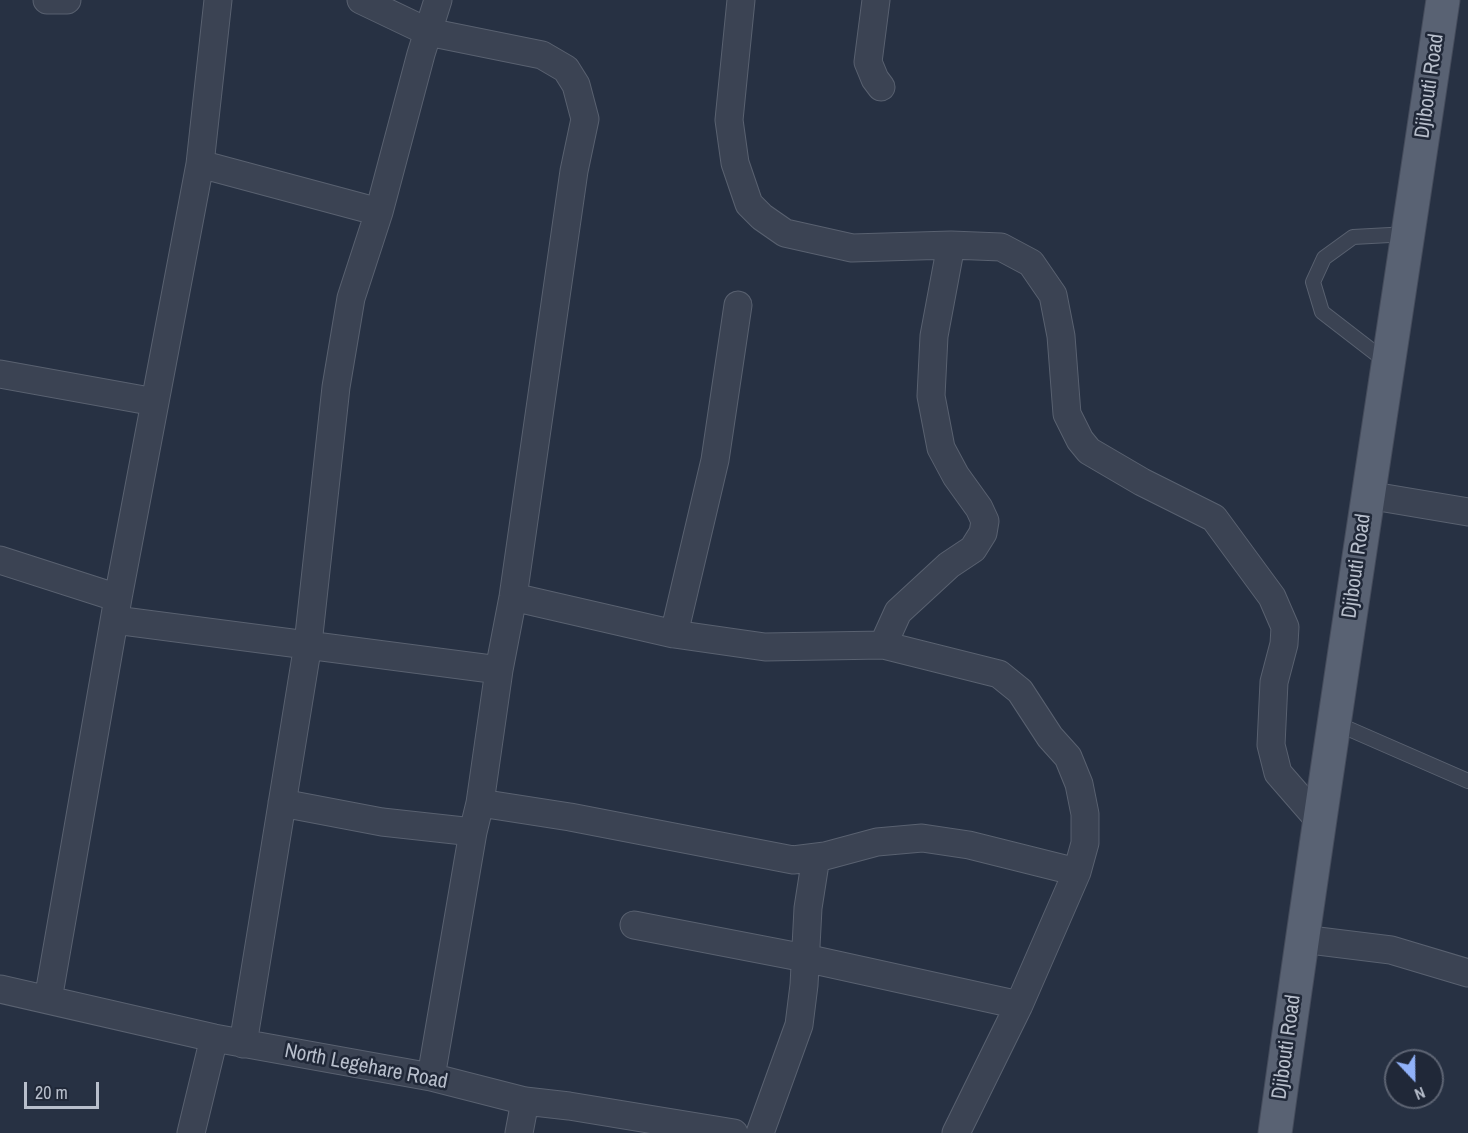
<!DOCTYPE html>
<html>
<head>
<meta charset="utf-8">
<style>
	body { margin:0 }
	#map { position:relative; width:1468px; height:1133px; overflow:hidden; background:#273143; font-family:"Archivo Narrow",sans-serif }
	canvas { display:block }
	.north { position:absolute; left:1384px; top:1049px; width:60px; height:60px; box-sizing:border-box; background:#202838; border:2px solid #5d6473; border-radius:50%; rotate:158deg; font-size:16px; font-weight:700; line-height:24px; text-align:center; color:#b8bfcc }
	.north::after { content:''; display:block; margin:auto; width:21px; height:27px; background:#91b2f9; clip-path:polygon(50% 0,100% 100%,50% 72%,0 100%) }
	.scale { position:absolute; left:24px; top:1082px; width:75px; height:27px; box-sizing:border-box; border:3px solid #b8bfcc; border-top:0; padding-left:8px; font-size:18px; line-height:21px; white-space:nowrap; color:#b8bfcc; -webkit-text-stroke:4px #202838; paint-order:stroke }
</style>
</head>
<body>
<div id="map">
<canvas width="1468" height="1133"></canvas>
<div class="north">N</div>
<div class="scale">20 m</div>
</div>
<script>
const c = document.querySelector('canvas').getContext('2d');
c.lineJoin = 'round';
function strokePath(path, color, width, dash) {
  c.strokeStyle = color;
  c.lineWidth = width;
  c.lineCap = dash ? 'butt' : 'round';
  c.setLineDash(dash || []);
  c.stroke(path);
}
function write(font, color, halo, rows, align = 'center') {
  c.font = font + ' "Archivo Narrow",sans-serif';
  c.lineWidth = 5;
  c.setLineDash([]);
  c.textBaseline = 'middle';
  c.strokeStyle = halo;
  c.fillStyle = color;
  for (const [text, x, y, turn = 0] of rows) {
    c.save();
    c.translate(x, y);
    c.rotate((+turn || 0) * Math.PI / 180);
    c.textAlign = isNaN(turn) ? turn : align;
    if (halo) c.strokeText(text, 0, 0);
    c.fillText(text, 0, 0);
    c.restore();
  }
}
const lane = new Path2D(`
	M1388 363 1322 312 1313 282 1324 258 1353 237 1408 234
	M1333 722 1468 781`);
const street = new Path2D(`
	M47 0H67
	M361 0 428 32 542 55 566 69 576 85 585 119 574 171 513 597 499 670 480 803 473 832 431 1077
	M741 0 729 120 735 163 749 204 762 217 785 233 852 248 951 245 1001 247 1031 263 1053 295 1061 336 1067 414 1080 440 1089 451 1142 482 1214 518 1272 597 1285 627 1284 644 1274 682 1271 745 1278 773 1318 819
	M876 0 868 62 875 79 881 87
	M200 164 379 212
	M0 374 155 402
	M1367 495 1468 512
	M0 560 118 598
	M513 597 674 634 765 647 883 645 999 674 1020 691 1050 737 1068 757 1079 784 1085 814V843L1077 872 1019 1005 956 1133
	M115 620 499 670
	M674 634 715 460 738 305
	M883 645 898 612 949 565 973 549 983 533 985 521 979 508 956 476 941 448 931 396 934 336 951 245
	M282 803 382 822 473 832
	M480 803 570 817 793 860 825 856 877 842 922 838 969 845 1077 872
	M634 925 805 958 1019 1005
	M1302 939 1391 950 1468 973
	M0 989 214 1038 431 1077 525 1101 569 1106 734 1133
	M48 1000 118 598 200 164 218 0
	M243 1044 308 644 336 387 351 298 379 212 421 54 438 0
	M191 1133 214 1038
	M519 1133 525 1101
	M760 1133 799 1025 804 985 808 908 816 857`);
const primary = new Path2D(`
	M1275 1133C1327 755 1387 378 1443 0`);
strokePath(lane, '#596170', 16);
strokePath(street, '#596170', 29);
strokePath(primary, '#454c5c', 35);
strokePath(lane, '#3b4353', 14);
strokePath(street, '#3b4353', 27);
strokePath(primary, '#596273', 33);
write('21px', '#b8bfcc', '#202838', [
	["Djibouti Road",1430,86,-82],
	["Djibouti Road",1357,566,-82],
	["Djibouti Road",1287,1047,-82],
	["North Legehare Road",366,1067,11]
]);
</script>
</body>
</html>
